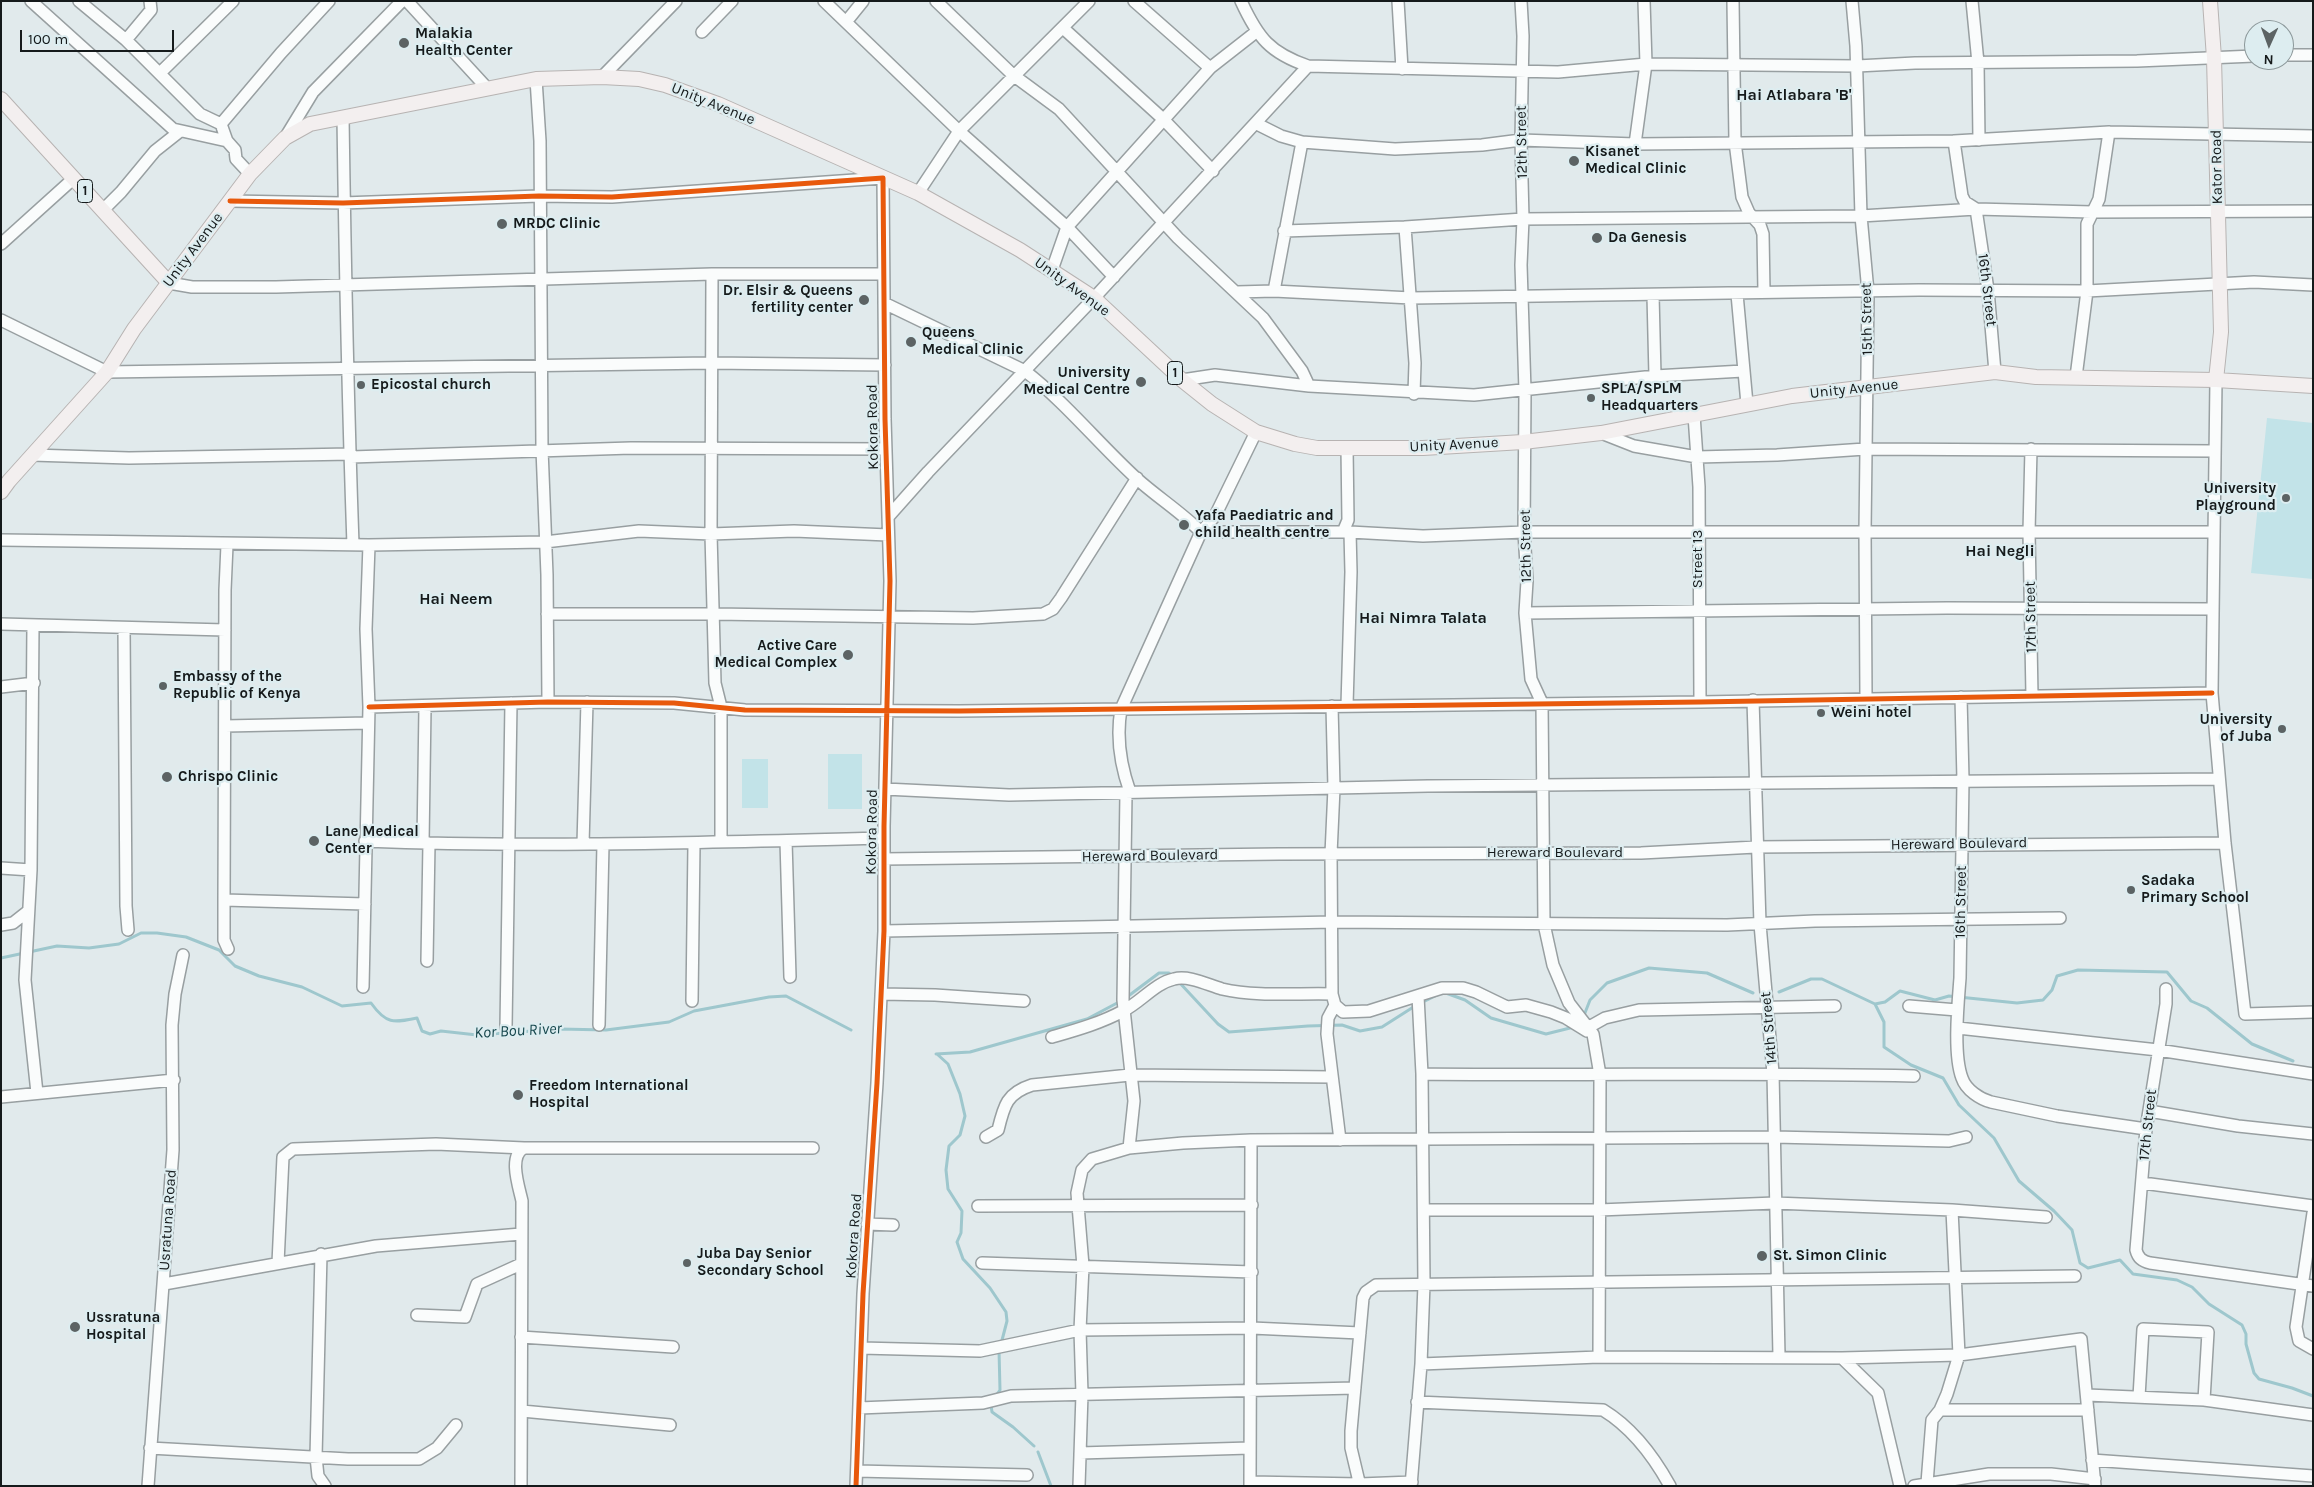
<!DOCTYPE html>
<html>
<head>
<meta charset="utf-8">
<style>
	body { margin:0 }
	#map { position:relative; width:2314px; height:1487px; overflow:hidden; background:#e1eaec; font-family:Karla,sans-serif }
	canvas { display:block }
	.frame { position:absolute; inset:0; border:2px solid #151a1b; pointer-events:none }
	.north { position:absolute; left:2244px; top:20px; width:50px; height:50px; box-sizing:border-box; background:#ddedf0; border:1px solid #8d999b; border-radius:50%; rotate:182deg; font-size:14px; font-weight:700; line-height:20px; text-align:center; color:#151a1b }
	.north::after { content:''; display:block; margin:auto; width:18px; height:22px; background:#5c6364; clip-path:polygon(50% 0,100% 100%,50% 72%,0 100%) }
	.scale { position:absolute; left:20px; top:30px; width:154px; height:22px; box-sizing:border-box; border:2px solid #151a1b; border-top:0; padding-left:6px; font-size:15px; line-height:18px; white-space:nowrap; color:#151a1b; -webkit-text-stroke:4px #ddedf0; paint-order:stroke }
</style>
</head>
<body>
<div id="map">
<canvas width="2314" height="1487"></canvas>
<div class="frame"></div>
<div class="north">N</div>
<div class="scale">100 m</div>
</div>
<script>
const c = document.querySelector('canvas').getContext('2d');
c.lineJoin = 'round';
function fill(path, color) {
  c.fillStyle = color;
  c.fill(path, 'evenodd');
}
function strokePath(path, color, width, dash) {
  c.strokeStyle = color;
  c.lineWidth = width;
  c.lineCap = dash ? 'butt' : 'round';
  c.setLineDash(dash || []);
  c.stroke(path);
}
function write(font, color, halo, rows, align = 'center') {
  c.font = font + ' Karla,sans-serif';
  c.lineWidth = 4.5;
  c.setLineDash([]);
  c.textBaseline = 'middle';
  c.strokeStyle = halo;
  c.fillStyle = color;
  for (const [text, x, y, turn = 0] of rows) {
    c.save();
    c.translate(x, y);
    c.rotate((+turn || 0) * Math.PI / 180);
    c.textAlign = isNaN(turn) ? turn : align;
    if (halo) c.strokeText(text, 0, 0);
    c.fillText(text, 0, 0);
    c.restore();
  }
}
fill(new Path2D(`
	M2267 418 2313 423V579L2251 573Z
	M828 754H862V809H828Z
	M742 759H768V808H742Z`), '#c2e3e8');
strokePath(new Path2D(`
	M1 958 57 946 89 948 119 944 141 933H157L186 937 219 950 235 966 259 976 302 987 342 1006 371 1003C386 1024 393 1023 417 1018L422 1031 430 1034 441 1031 477 1035 560 1029 606 1030 669 1022 694 1011 769 997 786 996 851 1030
	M1178 981 1218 1024 1229 1032 1308 1026 1342 1025 1360 1031 1382 1027 1415 1006
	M1443 992 1465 1000 1491 1018 1546 1034 1574 1027
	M1779 992 1811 979H1822L1875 1004 1884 1022V1047L1911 1065 1943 1078 1959 1105 1994 1138 2019 1181 2054 1211 2072 1230 2080 1263 2088 1268 2120 1260 2133 1274 2177 1280 2192 1287 2209 1304 2242 1325 2246 1334V1344L2254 1373 2259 1379 2292 1388 2313 1396
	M1127 997 1159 973H1169L1173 977
	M1421 1003 1437 995
	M1875 1004 1885 1002 1900 991 1935 1000 1949 996 2017 1003 2043 1000 2052 990 2057 976 2078 970 2167 972 2191 1001 2207 1008 2252 1044 2293 1061
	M1583 1018 1590 1000 1607 983 1649 968 1707 973 1753 993
	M936 1054 970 1052 1087 1019 1119 1002
	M937 1054 948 1064 960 1094 965 1116 960 1135 949 1146 946 1170 948 1189 962 1211 961 1233 957 1242 963 1259 990 1288 1006 1312 1007 1321 1001 1344
	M995 1397 1000 1390 999 1350
	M991 1405 992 1412 1013 1427 1034 1446
	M1038 1452 1051 1486`), '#9ec7cd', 3);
const minor = new Path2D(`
	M31 1 173 129 227 141
	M79 1 126 40 200 114 221 124
	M407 1 487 88
	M824 1 959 131 1067 227 1114 277
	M936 1 1013 75 1059 109 1178 238 1263 318 1302 371 1309 386
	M1134 1 1210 68
	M1241 1C1258 38 1270 53 1308 66L1558 72 1646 64 1857 66 1915 63 2137 61 2254 56
	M1398 1 1402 69
	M1521 1 1523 36 1521 140 1523 219 1521 265 1525 391 1524 532 1527 581 1525 613 1531 679 1542 703 1544 924 1553 965 1569 1003 1593 1034 1600 1075 1599 1357
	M1733 1 1735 142 1742 197 1749 213 1760 225 1763 234 1764 292
	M1852 1 1856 46 1861 216 1868 292 1865 531 1866 698
	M1972 1 1978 63 1979 140
	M846 22 863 1
	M1063 28 1163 119 1213 171
	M702 32 732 1
	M126 40 151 10 150 1
	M2284 55H2313
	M160 73 233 1
	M602 77 676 1
	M536 79 540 141 542 449 547 575 548 702
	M343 117C345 260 348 403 353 545
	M1257 124 1281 136 1302 142 1395 149 1482 145 1521 140 1635 144 1954 141 2109 132 2313 136
	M285 138 313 92 402 1
	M1954 141 1962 196 1965 202 1976 209 1988 290 1995 372
	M1635 144 1646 64 1644 1
	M250 174 236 159 235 150 227 141 221 124 281 53 329 1
	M918 193 959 131 1089 1
	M230 201 343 203 539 196 612 197 883 178 885 419 890 581 884 826V931L877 1083 863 1294 856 1486
	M103 210 121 192 155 151 179 132
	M1405 227 1415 363 1414 394
	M1284 231 1405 227 1523 219 1861 216 1976 209 2092 212 2313 211
	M1 244 73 179
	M1052 270 1067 227 1210 68 1256 32
	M712 274 711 534 715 683 721 707V842
	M169 283 192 287H276L712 274H883
	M1274 291 1302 142
	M1237 292 1274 291 1411 298 1919 290 2087 291 2254 282 2313 285
	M1737 294 1747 404
	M1653 295 1655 376
	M884 303 1025 371C1066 403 1098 443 1136 478 1157 497 1181 512 1201 532H1350L1423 536 1524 532H2214
	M1 320 107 372 710 363 885 365
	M2076 377 2087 291V224L2099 199 2109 132
	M1182 380 1215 375 1309 386 1474 395 1655 376 1743 371
	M2216 380 2212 693 2225 843 2245 1014 2313 1012
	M1694 415 1699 487 1700 702
	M1601 433 1634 446 1697 457 1777 455 1865 449 2215 451
	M2031 449 2029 532 2032 696
	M32 455 129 458 351 454
	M351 457 631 448 886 449
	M888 517 928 472 1094 298 1308 66
	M1343 532 1348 520 1347 448
	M1 540 369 545 545 542 639 531 711 534 794 531 888 535
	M227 545 225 590 224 900V940L228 949
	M1525 613 1947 608 2213 609
	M547 614H715L973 618 1043 614 1053 609 1061 598 1137 478
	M1 624 225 630
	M33 625 31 870 25 980 37 1093
	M124 628 126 906 128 930
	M1 687 34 683
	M1961 697 1963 780 1960 978C1958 1004 1953 1054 1962 1078 1966 1090 1980 1099 1991 1102L2057 1116 2146 1129
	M1753 700 1760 924 1773 1073 1779 1356
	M1347 705 1351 572 1350 532
	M1332 706 1334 788 1331 854 1332 994 1335 1005 1343 1012 1369 1011 1442 988H1463L1476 992 1507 1007 1526 1005 1551 1012 1566 1018 1587 1031
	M369 707 548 702 674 703 745 710 959 711 1700 702 2212 693
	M225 726 368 723
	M885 789 1009 795 1428 786 2219 779
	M1130 792C1120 764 1116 738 1121 709L1201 532 1215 516 1256 432
	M1126 793 1123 1000 1134 1101 1129 1148
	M365 841C538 848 711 842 884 838
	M786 841 790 977
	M423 843 425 707
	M583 844 587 702
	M884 859 1279 854 1641 853 1756 847 2225 843
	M1 868 31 870
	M224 900 365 904
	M1 925 13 923 27 912
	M884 931 1333 922 1727 925 1815 921 2060 918
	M427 961 429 843
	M363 987 369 707 366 629 369 545
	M2166 989V1004L2146 1129 2136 1250C2138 1258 2142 1261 2150 1263L2313 1286
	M881 994 935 995 1024 1001
	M692 1001 694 844
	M1335 1005 1328 1018 1327 1034 1340 1140
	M1909 1006 1957 1010
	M599 1025 603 844
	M506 1027 511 703
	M1589 1027 1605 1018 1639 1010 1835 1006
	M1958 1028 2158 1050 2313 1074
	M1052 1037C1076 1030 1101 1023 1123 1011 1141 1002 1155 983 1174 979 1189 975 1208 985 1222 989 1257 997 1297 993 1332 994
	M1422 1074C1586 1076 1750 1072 1914 1076
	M1 1097 174 1080
	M2149 1111 2238 1126 2313 1134
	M986 1137 998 1130C1004 1105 1007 1093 1032 1085L1130 1075 1332 1077
	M2143 1183 2313 1206
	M978 1206 1252 1205
	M1425 1210H1599L1775 1203 1952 1210 2046 1217
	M2313 1213 2296 1327 2299 1341 2313 1349
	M867 1224 893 1225
	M321 1254 316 1457 318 1476 325 1486
	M278 1263 283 1157 293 1149 436 1144 524 1148
	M982 1263 1252 1272
	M164 1284 376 1246 521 1234
	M417 1315 465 1317 477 1284 521 1264
	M521 1337 673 1347
	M861 1348 980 1351 1080 1330 1252 1328 1360 1333
	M1842 1358 1878 1393 1900 1486
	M1421 1364 1599 1357 1842 1358 1959 1355 2081 1339 2095 1486
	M2087 1395 2204 1400 2313 1415
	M2139 1397 2143 1329 2208 1332 2204 1400
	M1417 1402 1603 1410C1631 1427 1654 1457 1670 1486
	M859 1408 983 1403 1011 1396 1355 1388
	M1940 1410H2088
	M522 1411 670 1425
	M150 1448 348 1459H419L437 1448 456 1425
	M1080 1453 1250 1448
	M2092 1460 2313 1476
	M857 1471 1027 1475
	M1250 1482 1360 1484 1412 1482
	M1927 1483 1932 1420 1940 1410 1947 1394 1959 1355 1952 1210
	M148 1486 173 1150 172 1025 175 994 183 955
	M521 1486 522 1201C519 1187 508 1156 524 1148H813
	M1079 1486 1082 1394 1080 1330 1083 1266 1077 1193 1082 1170 1092 1159 1129 1148 1183 1143 1251 1140 1774 1137 1949 1141 1966 1137
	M1250 1486 1251 1140
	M1360 1486 1351 1448V1431L1363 1298 1366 1292 1376 1285 2075 1276
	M1411 1486 1421 1364 1424 1284 1422 1074 1418 996
	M1914 1486 1989 1474H2051L2095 1479`);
const major = new Path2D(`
	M2210 1 2214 58 2221 332 2216 380
	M1 99 169 283
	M1 492 9 481 107 372 134 329 250 174 285 138 310 124 536 79 602 77 639 79 665 85 718 104 918 193 1020 250 1094 298 1182 380 1212 404 1256 432 1295 444 1317 448H1423L1523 442 1601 433 1792 396 1995 372 2036 377 2216 380 2313 386`);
strokePath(minor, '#989fa1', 14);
strokePath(major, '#b7b3b2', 16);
strokePath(minor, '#fafcfc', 11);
strokePath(major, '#f3efef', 14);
strokePath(new Path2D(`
	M230 201 343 203 539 196 612 197 883 178 885 419 890 581 884 826V931L877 1083 863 1294 856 1486
	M369 707 548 702 674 703 745 710 959 711 1700 702 2212 693`), '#e8590c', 5);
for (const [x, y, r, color] of [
	[404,43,6,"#5c6364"],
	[1574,161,6,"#5c6364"],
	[502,224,6,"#5c6364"],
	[1597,238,6,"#5c6364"],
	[864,300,6,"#5c6364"],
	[911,342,6,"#5c6364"],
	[1141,382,6,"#5c6364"],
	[361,385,5,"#5c6364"],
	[1591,398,5,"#5c6364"],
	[2286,498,5,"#5c6364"],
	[1184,525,6,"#5c6364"],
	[848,655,6,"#5c6364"],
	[163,686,5,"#5c6364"],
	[1821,713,5,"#5c6364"],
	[2282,729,5,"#5c6364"],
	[167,777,6,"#5c6364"],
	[314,841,6,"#5c6364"],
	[2131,890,5,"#5c6364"],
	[518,1095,6,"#5c6364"],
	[1762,1256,6,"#5c6364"],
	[687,1263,5,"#5c6364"],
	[75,1327,6,"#5c6364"]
]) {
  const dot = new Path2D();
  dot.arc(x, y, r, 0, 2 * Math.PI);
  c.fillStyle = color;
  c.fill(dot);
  strokePath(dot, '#ddedf0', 2);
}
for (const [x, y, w] of [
	[85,191,15],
	[1175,373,15]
]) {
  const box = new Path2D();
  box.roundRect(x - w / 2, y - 11.5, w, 23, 4);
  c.fillStyle = '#ddedf0';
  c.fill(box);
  strokePath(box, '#151a1b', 1);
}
write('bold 14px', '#151a1b', null, [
	["1",85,191],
	["1",1175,373]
]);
write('bold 15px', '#151a1b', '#ddedf0', [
	["Malakia",415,34],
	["Health Center",415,51],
	["Kisanet",1585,152],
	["Medical Clinic",1585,169],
	["MRDC Clinic",513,224],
	["Da Genesis",1608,238],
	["Dr. Elsir & Queens",853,291,"right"],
	["fertility center",853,308,"right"],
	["Queens",922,333],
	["Medical Clinic",922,350],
	["University",1130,373,"right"],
	["Medical Centre",1130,390,"right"],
	["Epicostal church",371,385],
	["SPLA/SPLM",1601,389],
	["Headquarters",1601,406],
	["University",2276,489,"right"],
	["Playground",2276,506,"right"],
	["Yafa Paediatric and",1195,516],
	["child health centre",1195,533],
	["Active Care",837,646,"right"],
	["Medical Complex",837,663,"right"],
	["Embassy of the",173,677],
	["Republic of Kenya",173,694],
	["Weini hotel",1831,713],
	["University",2272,720,"right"],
	["of Juba",2272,737,"right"],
	["Chrispo Clinic",178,777],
	["Lane Medical",325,832],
	["Center",325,849],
	["Sadaka",2141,881],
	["Primary School",2141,898],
	["Freedom International",529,1086],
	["Hospital",529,1103],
	["Juba Day Senior",697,1254],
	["Secondary School",697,1271],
	["St. Simon Clinic",1773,1256],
	["Ussratuna",86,1318],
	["Hospital",86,1335]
], 'left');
write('15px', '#151a1b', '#ddedf0', [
	["Unity Avenue",713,104,22],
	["12th Street",1522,142,-91],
	["Kator Road",2217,167,-91],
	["Unity Avenue",193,250,-53],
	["Unity Avenue",1072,287,36],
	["16th Street",1987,290,83],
	["15th Street",1867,319,-91],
	["Unity Avenue",1854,389,-6],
	["Kokora Road",873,427,-91],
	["Unity Avenue",1454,445,-3],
	["12th Street",1526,546,-91],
	["Street 13",1698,559,-90],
	["17th Street",2031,617,-91],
	["Kokora Road",872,832,-89],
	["Hereward Boulevard",1959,844,-1],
	["Hereward Boulevard",1555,853],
	["Hereward Boulevard",1150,856,-1],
	["16th Street",1961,902,-89],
	["14th Street",1769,1028,-95],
	["17th Street",2148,1125,-84],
	["Usratuna Road",168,1220,-86],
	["Kokora Road",854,1236,-86]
]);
write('bold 16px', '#151a1b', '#ddedf0', [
	["Hai Atlabara 'B'",1794,95],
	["Hai Negli",2000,551],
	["Hai Neem",456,599],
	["Hai Nimra Talata",1423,618]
]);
write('italic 16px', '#16474d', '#ddedf0', [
	["Kor Bou River",518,1031,-3]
]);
</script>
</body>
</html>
